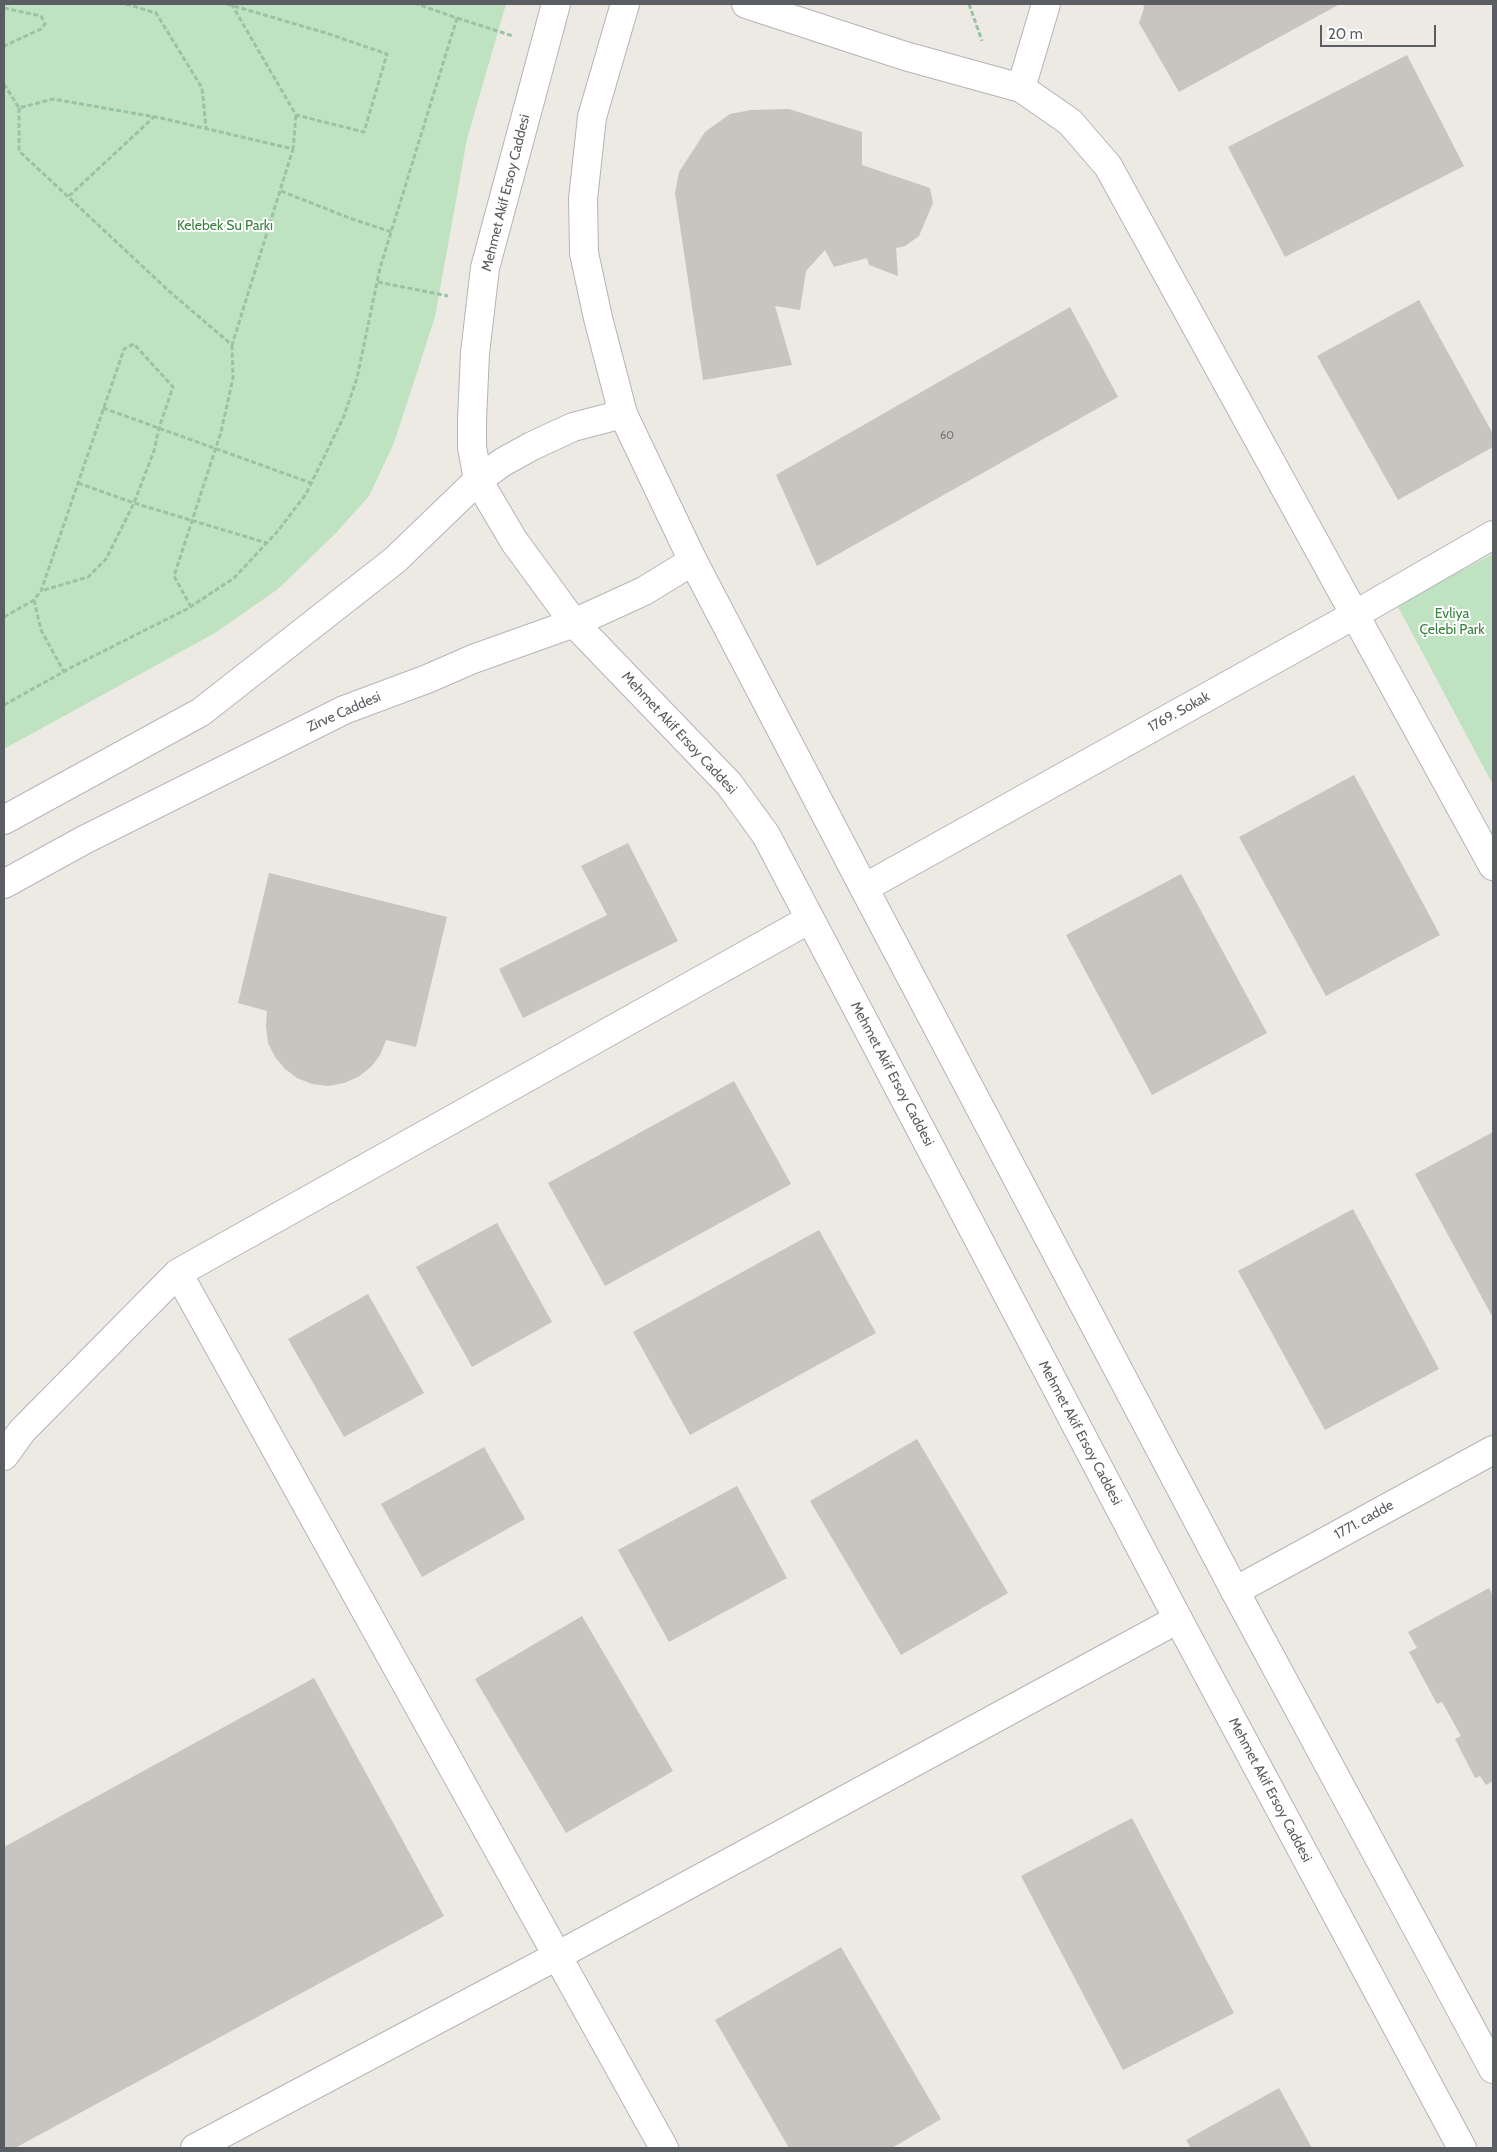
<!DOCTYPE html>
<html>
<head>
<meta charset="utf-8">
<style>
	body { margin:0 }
	#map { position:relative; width:1497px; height:2152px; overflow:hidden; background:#eceae2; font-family:Cabin,sans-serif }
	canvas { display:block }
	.frame { position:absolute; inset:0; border:5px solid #5a5d62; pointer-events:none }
	.scale { position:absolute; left:1320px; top:25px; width:116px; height:22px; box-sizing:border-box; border:2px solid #5a5d62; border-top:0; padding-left:6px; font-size:15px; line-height:18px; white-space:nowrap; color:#5a5d62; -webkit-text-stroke:4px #fff; paint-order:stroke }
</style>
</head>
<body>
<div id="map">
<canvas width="1497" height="2152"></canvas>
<div class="frame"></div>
<div class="scale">20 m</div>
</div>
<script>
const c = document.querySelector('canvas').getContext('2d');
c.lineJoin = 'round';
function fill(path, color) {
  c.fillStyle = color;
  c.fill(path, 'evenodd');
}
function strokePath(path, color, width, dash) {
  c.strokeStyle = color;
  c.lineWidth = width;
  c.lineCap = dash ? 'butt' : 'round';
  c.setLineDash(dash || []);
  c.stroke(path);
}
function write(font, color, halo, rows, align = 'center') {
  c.font = font + ' Cabin,sans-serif';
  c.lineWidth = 4;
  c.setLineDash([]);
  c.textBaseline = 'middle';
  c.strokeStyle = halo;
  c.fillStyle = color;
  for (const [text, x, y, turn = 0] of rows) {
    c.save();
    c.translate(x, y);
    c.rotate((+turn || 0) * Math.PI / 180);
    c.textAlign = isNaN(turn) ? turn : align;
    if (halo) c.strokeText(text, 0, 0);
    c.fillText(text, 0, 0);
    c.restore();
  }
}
fill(new Path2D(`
	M4 4H506L467 139 435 317 394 443 369 496 336 533 278 589 215 633 4 749Z
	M1493 554V785L1397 605Z`), '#bfe3c1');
fill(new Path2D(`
	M1143 4H1340L1179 92 1139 23 1144 8Z
	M1407 55 1464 166 1285 257 1228 147Z
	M789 109 862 132V165L930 188 933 203 919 236 905 246 896 248 898 276 869 265 867 258 834 267 825 250 806 271 800 310 775 306 792 365 703 380 675 193 679 172 705 132 730 114 751 110Z
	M1419 300 1493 434V447L1398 500 1317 356Z
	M1070 307 1118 397 817 566 776 475Z
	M1354 775 1440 935 1326 996 1239 837Z
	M628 843 678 941 523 1018 499 969 607 915 581 866Z
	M269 873 447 917 416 1047 386 1040 380 1055 371 1067 358 1077 344 1083 328 1086 312 1084 297 1078 285 1069 275 1057 268 1043 266 1026 267 1011 238 1003Z
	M1181 874 1267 1033 1152 1095 1066 935Z
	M734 1081 791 1184 605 1286 548 1183Z
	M1493 1132V1318L1415 1174Z
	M1353 1209 1439 1369 1325 1430 1238 1271Z
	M497 1223 552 1322 472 1367 416 1267Z
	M819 1230 876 1333 690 1435 633 1332Z
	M368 1294 424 1393 344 1437 288 1339Z
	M917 1439 1008 1593 901 1655 810 1501Z
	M484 1447 525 1519 422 1577 381 1504Z
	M737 1486 787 1578 669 1642 618 1550Z
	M1489 1588 1493 1596V1781L1486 1785 1480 1776 1475 1778 1455 1739 1461 1736 1442 1702 1437 1704 1409 1652 1417 1648 1408 1632Z
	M582 1616 673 1771 566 1833 475 1679Z
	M314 1678 444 1916 15 2148H4V1847Z
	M1132 1818 1234 2013 1123 2070 1021 1876Z
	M841 1947 941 2119 892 2148H789L715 2020Z
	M1279 2088 1312 2148H1191L1186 2140Z`), '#c8c4bf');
const minor = new Path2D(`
	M746 4 905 56 1021 88 1070 122 1108 166 1493 866
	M1021 88 1046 4
	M864 888 1356 614 1493 535
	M4 1456 22 1431 178 1273
	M1235 1591 1493 1450
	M195 2148 557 1956 1178 1619
	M664 2148 178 1273 810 919`);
const tertiary = new Path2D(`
	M556 4 485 268 475 353 472 420V447L478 480 514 541 574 623 729 784 766 835 1178 1619 1462 2148
	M625 4 592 117 583 199 584 253 598 318 623 414 693 561 864 888 1235 1591 1493 2069`);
const secondary = new Path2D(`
	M4 820 201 712 395 560 478 480 503 462 532 446 573 427 623 414
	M4 884 84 840 344 710 427 679 473 659 574 623 644 591 693 561`);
strokePath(minor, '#b2b4b9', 30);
strokePath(tertiary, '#b2b4b9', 30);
strokePath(secondary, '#b3b6bc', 30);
strokePath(new Path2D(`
	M126 4 156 13 202 88 206 128
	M227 4 326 33 387 54 364 132 296 115 232 5
	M969 4 982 41
	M4 8 41 16 45 24 41 29 4 46
	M457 18 513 36
	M4 84 19 108 53 99 161 118 293 149 296 115
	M19 108V151L170 292 232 345 293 149
	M281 191 352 219 392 232
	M69 196 154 117
	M378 282 448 296
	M103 408 311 483
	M78 483 134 503 267 543
	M34 600 41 630 64 672
	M191 607 174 576 221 432 233 378 232 345
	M4 617 34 600 41 591 124 349 134 344 173 387 159 428 154 451 134 503 106 559 88 577 41 591
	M4 705 72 667 187 609 234 578 277 532 306 494 344 416 357 378 380 268 457 18 417 4`), '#99c3a7', 3, [5, 2.5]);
strokePath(minor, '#fff', 28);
strokePath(tertiary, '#fff', 28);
strokePath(secondary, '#fff', 28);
write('11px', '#767779', null, [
	["60",947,436]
]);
write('14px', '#5a5d62', '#fff', [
	["Mehmet Akif Ersoy Caddesi",506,193,-76],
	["Zirve Caddesi",344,712,-24],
	["1769. Sokak",1179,712,-29],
	["Mehmet Akif Ersoy Caddesi",679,733,47],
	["Mehmet Akif Ersoy Caddesi",892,1074,62],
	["Mehmet Akif Ersoy Caddesi",1080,1433,62],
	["1771. cadde",1364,1520,-29],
	["Mehmet Akif Ersoy Caddesi",1270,1790,62]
]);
write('14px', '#39823f', '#fff', [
	["Kelebek Su Parkı",225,226],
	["Evliya",1452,614],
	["Çelebi Park",1452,630]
]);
</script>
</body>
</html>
